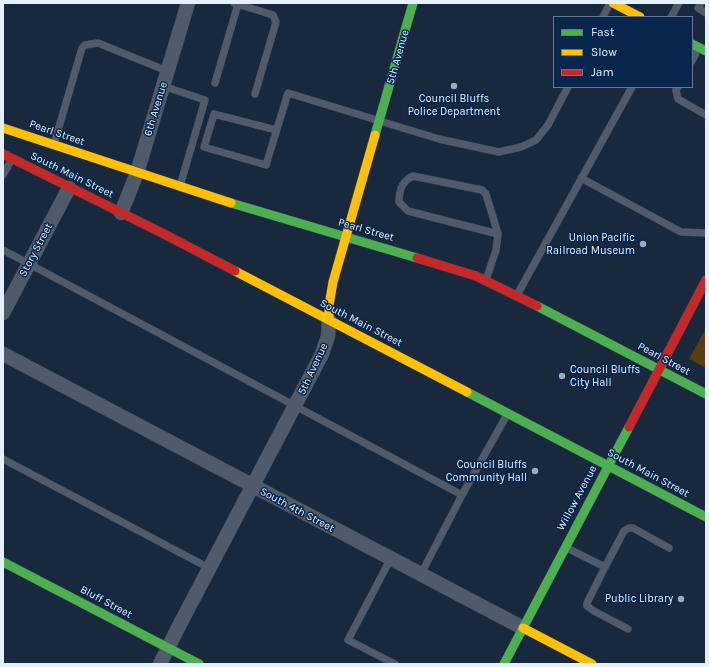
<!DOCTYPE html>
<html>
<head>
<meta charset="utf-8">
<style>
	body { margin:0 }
	#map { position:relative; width:709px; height:667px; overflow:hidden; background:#18283d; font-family:Karla,sans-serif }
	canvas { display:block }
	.frame { position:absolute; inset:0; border:4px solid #e5f0fe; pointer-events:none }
	.legend { position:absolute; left:553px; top:16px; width:140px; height:72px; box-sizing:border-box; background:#09274c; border:1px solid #617793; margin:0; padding:5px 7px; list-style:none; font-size:12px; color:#e5f0fe }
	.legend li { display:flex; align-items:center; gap:8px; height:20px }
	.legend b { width:20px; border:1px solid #617793 }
</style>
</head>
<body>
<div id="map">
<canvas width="709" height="667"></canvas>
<div class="frame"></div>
<ul class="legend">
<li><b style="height:5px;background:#4caf50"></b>Fast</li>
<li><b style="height:5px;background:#ffc107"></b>Slow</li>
<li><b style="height:5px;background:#c62828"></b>Jam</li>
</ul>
</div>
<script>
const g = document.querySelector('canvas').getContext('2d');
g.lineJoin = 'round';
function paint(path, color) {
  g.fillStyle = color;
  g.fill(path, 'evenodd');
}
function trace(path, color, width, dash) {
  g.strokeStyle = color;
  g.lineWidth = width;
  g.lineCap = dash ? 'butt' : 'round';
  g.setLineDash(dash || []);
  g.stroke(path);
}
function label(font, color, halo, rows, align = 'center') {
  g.font = font + ' Karla,sans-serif';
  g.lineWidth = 3;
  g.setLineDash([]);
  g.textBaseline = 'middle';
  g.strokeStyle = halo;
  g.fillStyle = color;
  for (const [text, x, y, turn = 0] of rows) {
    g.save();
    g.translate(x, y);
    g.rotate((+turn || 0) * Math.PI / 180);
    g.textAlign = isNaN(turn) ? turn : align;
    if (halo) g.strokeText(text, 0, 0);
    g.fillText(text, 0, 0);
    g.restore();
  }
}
paint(new Path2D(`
	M 706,328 L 706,368 L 689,359 Z`), '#563e11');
const lane = new Path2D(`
	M 234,3 L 273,15 L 276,22 L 255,94
	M 701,3 L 698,8 L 706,13
	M 603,17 L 610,3
	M 671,17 L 679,3
	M 692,61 L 698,49
	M 215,83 L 238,4
	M 163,86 L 205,100 L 180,186
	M 678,87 L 676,90 L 678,99 L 706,115
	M 276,130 L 214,114 L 204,147 L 266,165 L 288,93 L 439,139 L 499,152 L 521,147 L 536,140 L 548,125 L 568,87
	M 54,144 L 82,48 L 85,45 L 98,43 L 167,71
	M 3,175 L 12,159
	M 581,178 L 681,232 L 706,233
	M 3,250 L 462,495
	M 486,280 L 496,250 L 498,234 L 486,194 L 482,190 L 413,176 C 402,181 399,190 399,202 L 408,211 L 498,234
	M 517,295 L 632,87
	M 3,459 L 209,568
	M 565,547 L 605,567 L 624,531 L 629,528 L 633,528 L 669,548
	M 391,558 L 348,640 L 395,664
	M 605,567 L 587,603 L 587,606 L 594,611 L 628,629
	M 421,574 L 462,495 L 508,413`);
const street = new Path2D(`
	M 121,213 L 137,173 L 188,3
	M 3,313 L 69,188
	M 3,354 L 523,628
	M 160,664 L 180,624 L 322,354 L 328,336 L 329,320`);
const fast = new Path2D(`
	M 692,44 L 706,51
	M 375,135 L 413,3
	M 231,203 L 417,258
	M 537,306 L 706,394
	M 467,392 L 706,517
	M 3,562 L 199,664
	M 504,664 L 629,427`);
const slow = new Path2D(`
	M 613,3 L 640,17
	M 3,128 L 231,203
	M 235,271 L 467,392
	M 329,320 L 329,305 L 333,282 L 375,135
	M 523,628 L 592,664`);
const jam = new Path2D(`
	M 3,154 L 164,234 L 235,271
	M 417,258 L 476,276 L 537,306
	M 629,427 L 706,280`);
trace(lane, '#384251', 8);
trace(street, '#384251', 15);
trace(fast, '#384251', 10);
trace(slow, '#384251', 10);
trace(jam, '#384251', 10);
trace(lane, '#4f5b6a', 7);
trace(street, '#4f5b6a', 14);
trace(fast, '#4caf50', 9);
trace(slow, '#ffc107', 9);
trace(jam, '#c62828', 9);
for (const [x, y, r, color] of [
	[454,86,4,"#9daaba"],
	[643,244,4,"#9daaba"],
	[562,376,4,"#9daaba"],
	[535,471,4,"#9daaba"],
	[681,599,4,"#9daaba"]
]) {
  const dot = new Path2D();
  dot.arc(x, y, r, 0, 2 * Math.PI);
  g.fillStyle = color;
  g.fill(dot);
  trace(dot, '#09274c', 1.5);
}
label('11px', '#e5f0fe', '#09274c', [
	["5th Avenue",398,57,-74],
	["6th Avenue",156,109,-73],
	["Pearl Street",57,133,19],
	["South Main Street",72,175,26],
	["Pearl Street",366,230,16],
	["Story Street",36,250,-62],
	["South Main Street",361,323,27],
	["Pearl Street",664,359,28],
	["5th Avenue",313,369,-65],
	["South Main Street",648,473,28],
	["Willow Avenue",577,498,-62],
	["South 4th Street",297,510,28],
	["Bluff Street",106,602,28]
]);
label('11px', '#e5f0fe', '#09274c', [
	["Council Bluffs",454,99,"center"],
	["Police Department",454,112,"center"],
	["Union Pacific",635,238],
	["Railroad Museum",635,251],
	["Council Bluffs",570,370,"left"],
	["City Hall",570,383,"left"],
	["Council Bluffs",527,465],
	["Community Hall",527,478],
	["Public Library",673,599]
], 'right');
</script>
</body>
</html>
